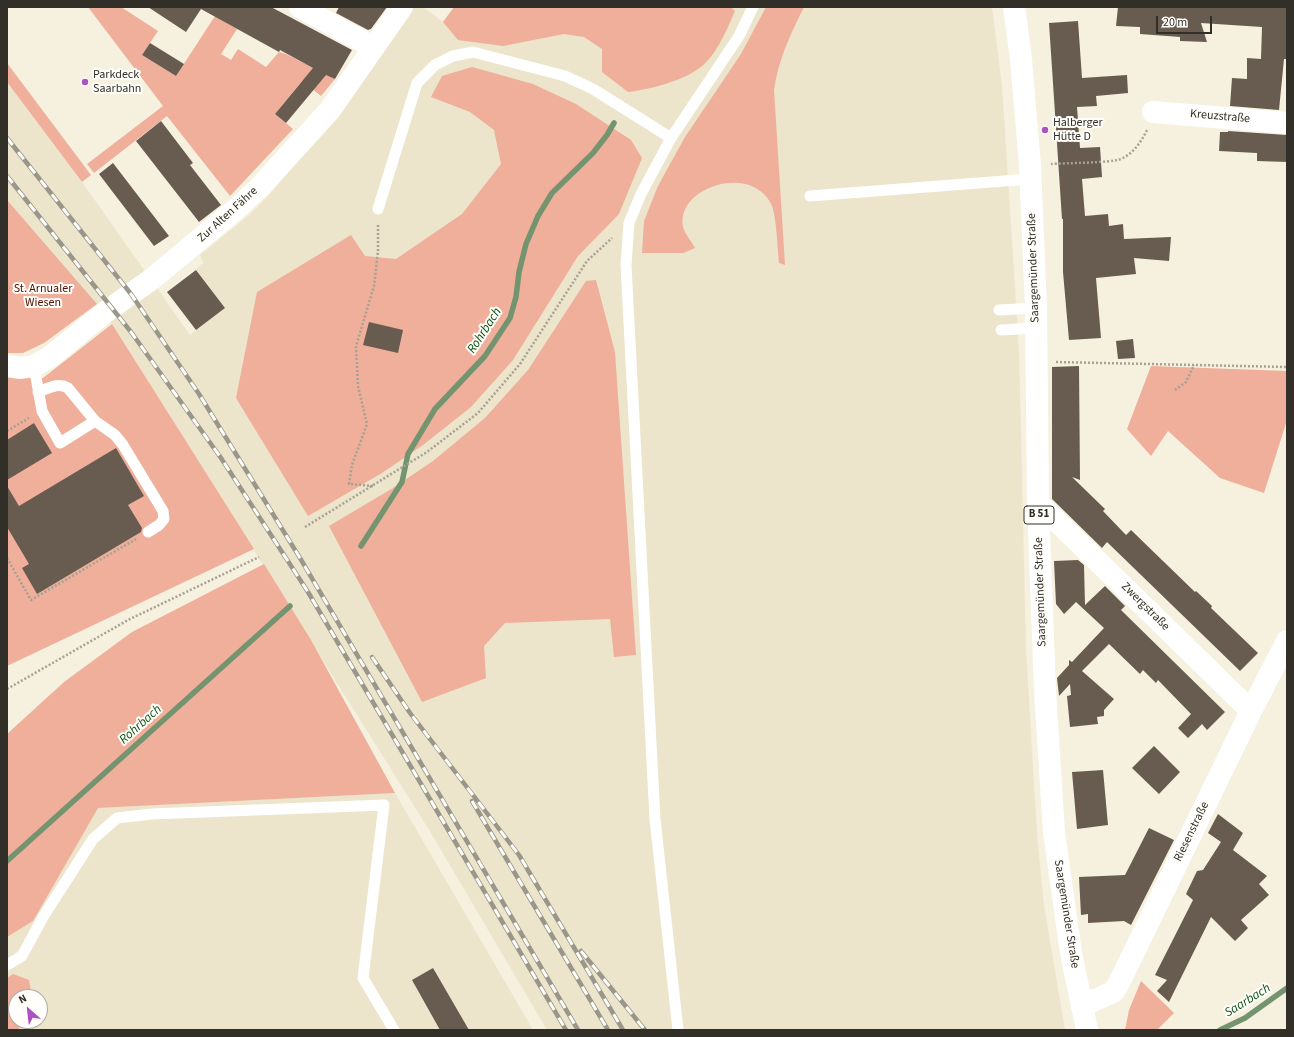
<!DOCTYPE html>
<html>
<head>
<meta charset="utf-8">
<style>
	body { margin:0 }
	#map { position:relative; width:1294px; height:1037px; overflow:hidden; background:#f6f0df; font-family:"Source Sans 3",sans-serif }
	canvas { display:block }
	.frame { position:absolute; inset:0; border:8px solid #312f28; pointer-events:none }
	.north { position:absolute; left:8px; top:989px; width:40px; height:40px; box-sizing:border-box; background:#fffefa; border:1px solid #adaba6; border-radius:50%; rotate:332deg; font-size:11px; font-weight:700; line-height:16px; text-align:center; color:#312f28 }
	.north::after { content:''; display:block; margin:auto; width:14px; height:18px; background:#ac52be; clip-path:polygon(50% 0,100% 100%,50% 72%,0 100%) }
	.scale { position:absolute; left:1156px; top:16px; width:56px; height:18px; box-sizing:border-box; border:2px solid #312f28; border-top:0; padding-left:5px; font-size:12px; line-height:14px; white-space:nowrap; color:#312f28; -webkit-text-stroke:3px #fffefa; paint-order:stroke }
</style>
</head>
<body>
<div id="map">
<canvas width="1294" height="1037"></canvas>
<div class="frame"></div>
<div class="north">N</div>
<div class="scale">20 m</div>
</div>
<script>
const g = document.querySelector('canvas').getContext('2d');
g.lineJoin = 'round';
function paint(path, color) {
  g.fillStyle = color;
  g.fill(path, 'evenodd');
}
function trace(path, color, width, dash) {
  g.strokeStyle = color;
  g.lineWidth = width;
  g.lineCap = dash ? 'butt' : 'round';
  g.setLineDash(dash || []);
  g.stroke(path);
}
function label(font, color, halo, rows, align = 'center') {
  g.font = font + ' "Source Sans 3",sans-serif';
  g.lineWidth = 4;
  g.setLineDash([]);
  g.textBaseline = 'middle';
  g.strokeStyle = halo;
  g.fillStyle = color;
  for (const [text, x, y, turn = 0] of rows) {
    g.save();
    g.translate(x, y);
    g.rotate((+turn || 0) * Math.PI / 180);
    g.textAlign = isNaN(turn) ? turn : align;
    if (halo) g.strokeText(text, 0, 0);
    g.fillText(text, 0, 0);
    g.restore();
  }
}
paint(new Path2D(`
	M 412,7 L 423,7 L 443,22 L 454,7 L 992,7 L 1002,86 L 1019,351 L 1026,650 L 1037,834 L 1044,906 L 1065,1030 L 547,1030 L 431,833 L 112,324 L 7,200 L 7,82 L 82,182 L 190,335 L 225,308 L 196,269 L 203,263 L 200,255 L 248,216 L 268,196 L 337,116 Z
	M 395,793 L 533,1030 L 7,1030 L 7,839 L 97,808 ZM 16,997 L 40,997 L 40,1021 L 16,1021 Z`), '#ece4cb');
paint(new Path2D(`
	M 88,7 L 121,7 L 158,31 L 142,55 L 176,76 L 215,16 L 237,29 L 221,54 L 231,60 L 238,49 L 266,67 L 279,52 L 286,54 L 335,79 L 321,96 L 302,81 L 275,114 L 293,129 L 230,196 L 167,116 L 94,173 L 87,164 L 163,106 Z
	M 454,7 L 731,7 L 735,11 C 728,27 717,54 702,66 C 684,81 651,89 628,92 L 602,72 L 602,49 L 584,37 L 564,34 L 503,46 L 458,40 L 443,22 Z
	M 766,7 L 804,7 C 791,33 778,60 774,90 L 785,265 L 779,263 C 778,251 776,215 772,206 C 753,162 675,187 683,227 C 685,234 692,242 695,248 L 683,253 L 642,253 L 644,221 L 658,186 L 685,137 L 741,54 Z
	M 7,63 L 91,175 L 82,182 L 7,82 Z
	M 472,67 L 533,84 L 576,104 L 631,140 L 642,158 L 619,214 L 578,256 L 513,360 L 471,407 L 423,445 L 382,473 L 308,516 L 236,398 L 257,292 L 351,235 L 365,256 L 396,259 L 462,214 L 501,164 L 494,130 L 470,112 L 431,97 L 442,76 Z
	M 7,200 L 97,304 L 44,343 L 23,353 L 7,353 Z
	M 596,280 L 615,352 L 636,655 L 614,657 L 610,619 L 505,623 L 484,646 L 486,678 L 422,702 L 329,526 L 393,488 L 433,461 L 485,418 L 528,370 L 586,281 Z
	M 112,324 L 254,549 L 7,666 L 7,376 L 43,378 Z
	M 1151,366 L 1287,371 L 1287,420 L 1264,493 L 1220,478 L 1168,431 L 1151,456 L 1127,429 Z
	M 264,564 L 311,640 L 395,793 L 98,808 L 33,921 L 7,937 L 7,734 L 64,682 L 132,632 Z
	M 13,974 L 29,980 L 32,997 L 16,997 L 16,1021 L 24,1021 L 18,1030 L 7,1030 L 7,978 Z
	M 1141,981 L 1174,1013 L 1157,1030 L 1125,1030 L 1129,1010 Z`), '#efaf9a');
trace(new Path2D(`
	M 361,546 L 402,482 L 408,454 L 435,409 L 485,356 L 510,318 L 516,297 L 519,272 L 526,244 L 538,216 L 552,193 L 593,153 L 607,135 L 614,123
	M 7,861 L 290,606
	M 1220,1030 L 1245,1018 L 1287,988`), '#73946f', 5.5);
paint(new Path2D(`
	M 148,7 L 271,7 L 352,50 L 335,79 L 326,75 L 286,123 L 275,114 L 313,68 L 280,50 L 279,52 L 201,9 L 186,32 Z
	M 339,7 L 387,7 L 371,29 L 368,30 L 336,13 Z
	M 1118,7 L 1287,7 L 1287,59 L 1284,59 L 1279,110 L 1230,106 L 1232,78 L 1247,79 L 1247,58 L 1261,59 L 1262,27 L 1201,23 L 1207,42 L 1180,41 L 1180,37 L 1140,34 L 1140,27 L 1116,26 Z
	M 1078,21 L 1082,78 L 1127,75 L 1128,93 L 1096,96 L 1097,106 L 1077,107 L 1080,148 L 1100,147 L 1102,177 L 1082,179 L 1085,216 L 1108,214 L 1109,226 L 1123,224 L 1124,239 L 1171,237 L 1169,261 L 1134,258 L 1136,274 L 1096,278 L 1101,338 L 1069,340 L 1063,272 L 1063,219 L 1062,219 L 1049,23 Z
	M 150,43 L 184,64 L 176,76 L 142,55 Z
	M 161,121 L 193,163 L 190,165 L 221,205 L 199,222 L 136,141 Z
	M 1228,131 L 1287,135 L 1287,162 L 1257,161 L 1257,153 L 1219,151 L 1220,132 L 1228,132 Z
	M 113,163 L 169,236 L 154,246 L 99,174 Z
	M 196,270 L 225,308 L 196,330 L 167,292 Z
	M 369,322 L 403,330 L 398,353 L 363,345 Z
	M 1133,339 L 1135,358 L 1118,359 L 1116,341 Z
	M 1079,366 L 1080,480 L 1072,477 L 1105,509 L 1103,511 L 1126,535 L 1131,530 L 1195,592 L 1196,591 L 1212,606 L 1211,608 L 1258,653 L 1240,671 L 1107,542 L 1102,548 L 1052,499 L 1052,367 Z
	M 34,423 L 52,453 L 7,480 L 7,440 Z
	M 116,448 L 144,496 L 128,505 L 142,528 L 141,532 L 37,594 L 22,568 L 29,564 L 7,527 L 7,486 L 19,506 Z
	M 1078,560 L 1084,565 L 1085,605 L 1105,586 L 1125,606 L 1121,610 L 1225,712 L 1207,730 L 1202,724 L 1188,738 L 1178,728 L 1191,714 L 1158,680 L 1156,683 L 1143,670 L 1140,674 L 1109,644 L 1082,671 L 1114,699 L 1104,710 L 1104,716 L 1097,717 L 1098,724 L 1070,727 L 1067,696 L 1071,695 L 1070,684 L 1059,696 L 1057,678 L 1069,665 L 1069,660 L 1072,662 L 1104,628 L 1076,602 L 1064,614 L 1056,604 L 1054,561 Z
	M 1154,746 L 1180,772 L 1159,794 L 1132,768 Z
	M 1103,770 L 1108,825 L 1077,829 L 1072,772 Z
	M 1218,814 L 1243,833 L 1233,850 L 1267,876 L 1259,884 L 1269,895 L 1241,920 L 1248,928 L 1235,941 L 1211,917 L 1169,1002 L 1157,991 L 1167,980 L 1155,975 L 1193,900 L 1186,894 L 1197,871 L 1203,870 L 1221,842 L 1208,833 Z
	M 1149,828 L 1174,840 L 1131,925 L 1124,921 L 1088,923 L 1088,914 L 1081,915 L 1079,877 L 1125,875 Z
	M 433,968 L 469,1030 L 440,1030 L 412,980 Z`), '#685b50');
trace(new Path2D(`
	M 1051,164 C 1064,163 1111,163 1121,159 C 1134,153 1141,142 1147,130
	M 1056,362 L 1287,367
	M 1175,390 L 1186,382 L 1194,365
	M 7,431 L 29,418
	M 373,486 L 349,484 L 352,465 L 367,424 L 358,386 L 356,346 L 374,286 L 378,251 L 378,224
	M 305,527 L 427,452 L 478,413 L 520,364 L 587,261 L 612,238
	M 7,558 L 31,600 L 136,539
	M 7,689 L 128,620 L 259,557`), '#a6a194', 2.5, [2, 2]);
trace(new Path2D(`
	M 810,196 L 1030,179
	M 378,209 L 417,83 L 435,65 L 453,56 L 473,52 L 565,76 L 593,89 L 671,138
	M 999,310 L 1036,308
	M 1001,330 L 1036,328
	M 34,366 L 42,411 L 60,443 L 95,421
	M 38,392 C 49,388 58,382 68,388 L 95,421 L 115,435 L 123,445 L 163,511 L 164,519 L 159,525 L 148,532
	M 7,965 L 22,956 L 43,917 L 93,839 L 117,818 L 152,814 L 384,805 L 363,978 L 394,1030
	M 678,1030 L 655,819 L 626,265 L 629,223 L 641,194 L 671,138 L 739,36 L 753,7`), '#fff', 11);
trace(new Path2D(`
	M 300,7 L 373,47
	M 1153,112 L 1287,123
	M 7,366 L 21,368 L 34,366 L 50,357 L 104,313 L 152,279 L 235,210 L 259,188 L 330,110 L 402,7
	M 1038,503 L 1251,711
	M 1082,1006 L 1113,992 L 1118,985 L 1251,711 L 1287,641`), '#fff', 22);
trace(new Path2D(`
	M 1014,7 L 1021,59 L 1030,165 L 1036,308 L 1038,503 L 1045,692 L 1054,832 L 1071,953 L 1087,1030`), '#fff', 22);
const rail = new Path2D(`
	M 7,138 L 131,294 L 199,394 L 300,558 L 578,1030
	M 7,176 L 131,332 L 221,458 L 308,592 L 566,1030
	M 372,657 L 410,713 L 519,855 L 623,1030
	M 472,801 L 608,1030
	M 581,951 L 645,1030`);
trace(rail, '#9a9689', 4.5);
trace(rail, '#fffefa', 3, [9]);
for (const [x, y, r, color] of [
	[85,82,4,"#ac52be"],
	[1045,130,4,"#ac52be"]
]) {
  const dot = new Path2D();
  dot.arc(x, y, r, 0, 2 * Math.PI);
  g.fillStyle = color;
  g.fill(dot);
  trace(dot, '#fffefa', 1.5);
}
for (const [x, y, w] of [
	[1039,515,30]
]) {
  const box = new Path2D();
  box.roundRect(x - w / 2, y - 9, w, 18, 3);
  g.fillStyle = '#fffefa';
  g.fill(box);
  trace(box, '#312f28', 1);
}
label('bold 11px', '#312f28', null, [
	["B 51",1039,515]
]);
label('12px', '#312f28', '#fffefa', [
	["Parkdeck",93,75],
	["Saarbahn",93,89],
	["Halberger",1053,123],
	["Hütte D",1053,137]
], 'left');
label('12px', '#312f28', '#fffefa', [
	["Kreuzstraße",1220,117,5],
	["Zur Alten Fähre",228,215,-42],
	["Saargemünder Straße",1034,268,-92],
	["Saargemünder Straße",1041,592,-92],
	["Zwergstraße",1145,607,45],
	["Riesenstraße",1192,832,-64],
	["Saargemünder Straße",1066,914,81]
]);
label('12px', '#4d1100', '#fffefa', [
	["St. Arnualer",43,289],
	["Wiesen",43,303]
]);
label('italic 13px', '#0b5312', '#fffefa', [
	["Rohrbach",485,331,-57],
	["Rohrbach",141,725,-42],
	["Saarbach",1248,1001,-32]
]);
</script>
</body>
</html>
